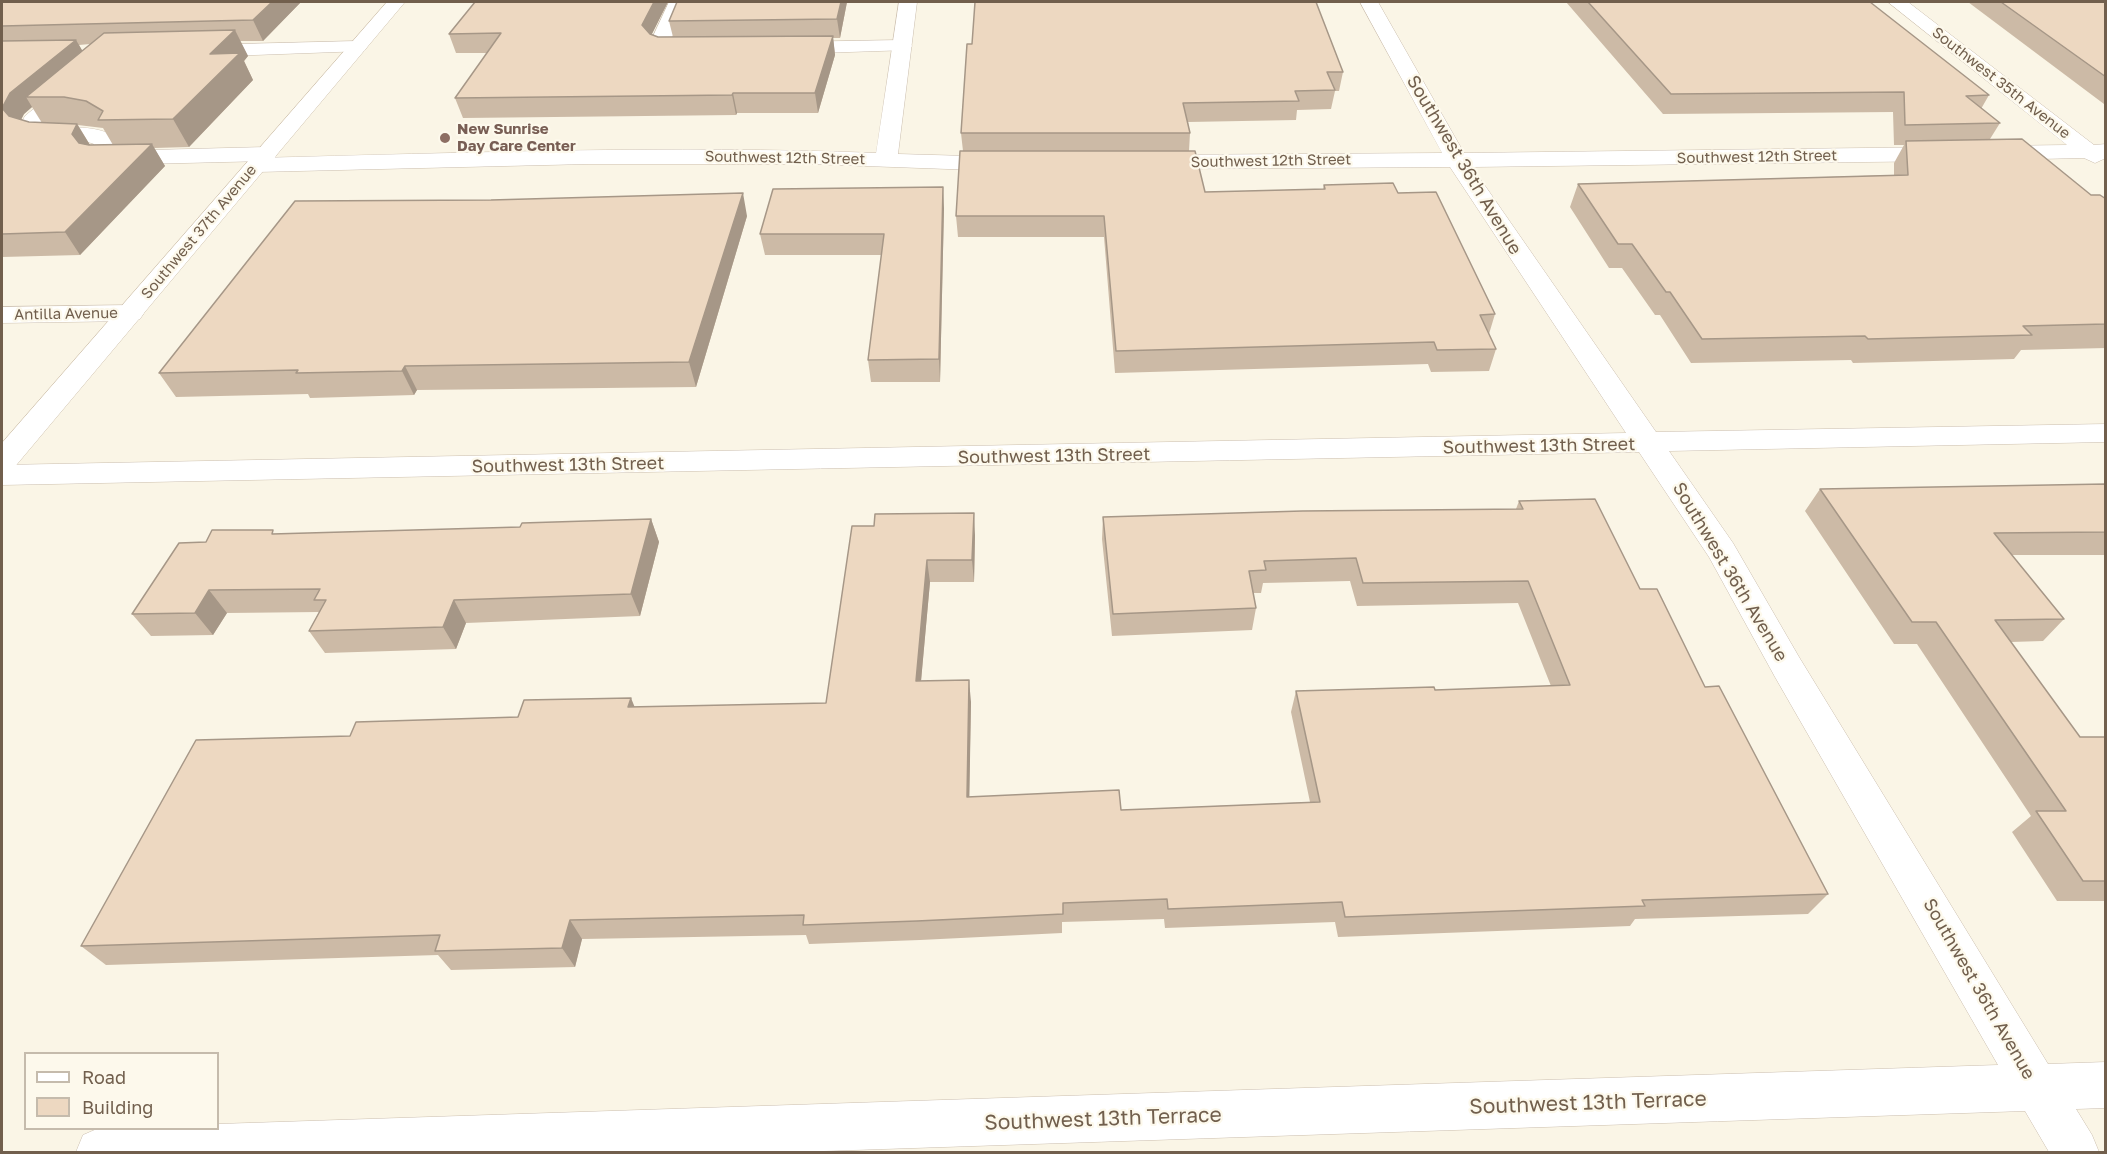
<!DOCTYPE html>
<html>
<head>
<meta charset="utf-8">
<style>
	body { margin:0 }
	#map { position:relative; width:2107px; height:1154px; overflow:hidden; background:#faf5e6; font-family:"Golos Text",sans-serif }
	canvas { display:block }
	.frame { position:absolute; inset:0; border:3px solid #715f4d; pointer-events:none }
	.legend { position:absolute; left:24px; top:1052px; width:195px; height:78px; box-sizing:border-box; background:#fdf9ec; border:2px solid #c5bbac; margin:0; padding:8px 10px; list-style:none; font-size:18px; color:#715f4d }
	.legend li { display:flex; align-items:center; gap:12px; height:30px }
	.legend b { width:30px; border:2px solid #c5bbac }
</style>
</head>
<body>
<div id="map">
<canvas width="2107" height="1154"></canvas>
<div class="frame"></div>
<ul class="legend">
<li><b style="height:8px;background:#fff"></b>Road</li>
<li><b style="height:16px;background:#edd8c1"></b>Building</li>
</ul>
</div>
<script>
const g = document.querySelector('canvas').getContext('2d');
g.lineJoin = 'round';
function trace(path, color, width, dash) {
  g.strokeStyle = color;
  g.lineWidth = width;
  g.lineCap = dash ? 'butt' : 'round';
  g.setLineDash(dash || []);
  g.stroke(path);
}
function paint(path, color) {
  g.fillStyle = color;
  g.fill(path, 'evenodd');
}
function label(font, color, halo, rows, align = 'center') {
  g.font = font + ' "Golos Text",sans-serif';
  g.lineWidth = 4.5;
  g.setLineDash([]);
  g.textBaseline = 'middle';
  g.strokeStyle = halo;
  g.fillStyle = color;
  for (const [text, x, y, turn = 0] of rows) {
    g.save();
    g.translate(x, y);
    g.rotate((+turn || 0) * Math.PI / 180);
    g.textAlign = isNaN(turn) ? turn : align;
    if (halo) g.strokeText(text, 0, 0);
    g.fillText(text, 0, 0);
    g.restore();
  }
}
const service = new Path2D(`
	M 669,2 L 687,2 L 670,42 L 699,45 L 702,49 L 699,53 C 685,57 659,58 649,45 Z
	M 902,40 L 909,42 L 912,46 L 909,50 L 789,54 L 782,52 L 779,48 L 782,44 L 789,42 Z
	M 73,80 L 80,82 L 83,86 L 42,123 L 41,128 C 61,128 105,123 118,141 L 111,151 L 266,147 L 274,149 L 277,154 L 274,159 L 266,161 L 103,165 L 95,163 L 87,154 L 94,144 C 72,135 34,152 18,129 L 25,116 L 66,82 Z`);
const minor = new Path2D(`
	M 899,2 L 917,2 L 898,154 L 1003,157 L 1011,159 L 1014,164 L 1011,169 L 1003,171 L 810,164 L 588,164 L 257,172 L 249,170 L 246,165 L 249,160 L 257,158 C 463,153 670,145 876,153 Z
	M 1360,2 L 1378,2 L 1464,153 L 1945,147 L 1953,149 L 1956,154 L 1953,159 L 1945,161 L 1472,167 L 1656,432 L 2106,424 L 2106,442 L 1669,451 L 1733,543 L 1799,657 L 2048,1064 L 2106,1062 L 2106,1108 L 2076,1109 L 2092,1135 L 2099,1152 L 2049,1152 L 2025,1111 L 794,1152 L 76,1152 L 83,1135 L 99,1128 L 218,1128 L 218,1124 L 1998,1065 L 1775,677 L 1709,557 L 1639,452 L 2,485 L 2,465 L 1626,433 L 1450,167 L 1153,169 L 1145,167 L 1142,162 L 1145,157 L 1153,155 L 1442,153 Z
	M 1888,2 L 1908,2 L 2094,145 L 2106,144 L 2106,158 L 2095,163 L 2084,158 L 1993,160 L 1985,158 L 1982,153 L 1985,148 L 1993,146 L 2067,145 Z
	M 357,41 L 364,43 L 367,47 L 364,51 L 200,57 L 193,55 L 190,51 L 193,47 L 200,45 Z
	M 131,305 L 140,307 L 144,313 L 140,319 L 131,321 L 2,323 L 2,307 Z`);
const secondary = new Path2D(`
	M 387,2 L 405,2 L 13,469 L 2,472 L 2,443 Z`);
trace(service, '#cbbeae', 1);
trace(minor, '#cbbeae', 1);
trace(secondary, '#cdbfab', 1);
paint(service, '#fff');
paint(minor, '#fff');
paint(secondary, '#fff');
paint(new Path2D(`
	M 2,2 L 301,2 L 263,41 L 240,41 L 248,56 L 244,61 L 253,80 L 189,147 L 154,148 L 165,166 L 80,255 L 2,257 ZM 90,44 L 82,51 L 79,45 ZM 32,107 L 42,123 L 29,122 L 21,120 L 24,114 ZM 78,125 L 103,128 L 113,145 L 90,145 Z
	M 475,2 L 668,2 L 651,35 L 658,37 L 673,37 L 669,21 L 677,2 L 847,2 L 840,38 L 833,38 L 835,55 L 818,113 L 737,113 L 736,115 L 463,118 L 455,98 L 487,53 L 456,53 L 449,34 Z
	M 1566,2 L 1870,2 L 1989,95 L 1981,109 L 2000,123 L 1990,139 L 2091,195 L 2106,199 L 2106,348 L 2021,350 L 2014,359 L 1853,363 L 1851,360 L 1691,363 L 1660,315 L 1655,315 L 1622,268 L 1609,268 L 1570,207 L 1578,184 L 1894,175 L 1894,163 L 1904,145 L 1894,145 L 1893,112 L 1663,114 Z
	M 1968,2 L 2106,2 L 2106,104 L 2104,104 Z
	M 967,44 L 1343,72 L 1339,91 L 1335,91 L 1331,109 L 1297,110 L 1296,120 L 1188,122 L 1190,133 L 1189,151 L 1205,192 L 1323,189 L 1324,185 L 1398,193 L 1495,314 L 1489,334 L 1496,349 L 1489,371 L 1431,372 L 1428,364 L 1115,373 L 1104,237 L 958,237 L 956,216 L 963,151 L 961,133 Z
	M 944,208 L 940,382 L 871,382 L 868,360 L 882,255 L 765,255 L 760,234 Z
	M 747,216 L 696,387 L 417,390 L 414,395 L 310,398 L 308,394 L 176,397 L 159,373 Z
	M 2106,484 L 2106,555 L 2012,555 L 2064,619 L 2043,641 L 2011,642 L 2080,737 L 2106,737 L 2106,901 L 2057,901 L 2012,832 L 2031,816 L 1917,644 L 1894,644 L 1805,511 L 1820,489 Z
	M 1519,501 L 1640,589 L 1705,687 L 1828,894 L 1808,914 L 1635,919 L 1630,926 L 1338,937 L 1335,922 L 1165,928 L 1164,919 L 1062,922 L 1062,933 L 920,940 L 809,944 L 806,935 L 582,939 L 575,967 L 451,970 L 438,955 L 106,965 L 81,946 L 350,736 L 518,717 L 635,707 L 826,703 L 852,526 L 975,535 L 974,582 L 930,582 L 921,681 L 971,702 L 969,797 L 1121,810 L 1310,802 L 1291,712 L 1296,691 L 1435,690 L 1551,686 L 1518,603 L 1357,606 L 1350,581 L 1263,583 L 1261,593 L 1253,593 L 1256,608 L 1252,630 L 1112,636 L 1102,539 L 1103,517 L 1516,509 Z
	M 651,519 L 659,542 L 640,616 L 466,623 L 456,649 L 325,653 L 309,631 L 319,612 L 227,613 L 213,635 L 151,636 L 132,614 L 206,542 L 276,534 L 520,527 Z`), '#ccbaa6');
paint(new Path2D(`
	M 272,2 L 301,2 L 263,41 L 253,20 Z
	M 654,2 L 668,2 L 647,44 L 642,25 Z
	M 841,2 L 847,2 L 840,38 L 837,19 Z
	M 235,30 L 248,56 L 244,61 L 253,80 L 189,147 L 173,119 L 210,54 Z
	M 833,36 L 835,55 L 818,113 L 815,93 Z
	M 76,40 L 88,60 L 26,97 L 32,107 L 24,114 L 16,129 L 2,108 L 10,93 Z
	M 733,93 L 737,113 L 736,115 L 732,95 Z
	M 77,124 L 90,145 L 85,155 L 72,134 Z
	M 152,144 L 165,166 L 80,255 L 65,232 Z
	M 943,187 L 944,208 L 940,382 L 939,359 Z
	M 743,193 L 747,216 L 696,387 L 689,362 Z
	M 405,366 L 417,390 L 414,395 L 402,371 Z
	M 974,513 L 975,535 L 974,582 L 972,560 Z
	M 651,519 L 659,542 L 640,616 L 631,594 Z
	M 927,560 L 930,582 L 919,703 L 916,681 Z
	M 209,590 L 227,613 L 213,635 L 195,613 Z
	M 454,600 L 466,623 L 456,649 L 443,627 Z
	M 969,680 L 971,702 L 969,818 L 967,797 Z
	M 631,698 L 640,720 L 628,707 Z
	M 570,920 L 582,939 L 575,967 L 562,948 Z`), '#a69787');
const building = new Path2D(`
	M 2,2 L 272,2 L 253,20 L 2,26 Z
	M 475,2 L 654,2 L 642,25 L 650,34 L 658,37 L 833,36 L 815,93 L 733,93 L 732,95 L 455,98 L 501,33 L 449,34 Z
	M 677,2 L 841,2 L 837,19 L 669,21 Z
	M 975,2 L 1316,2 L 1343,72 L 1327,72 L 1335,90 L 1295,91 L 1299,101 L 1183,103 L 1190,133 L 961,133 L 967,44 L 972,44 Z
	M 1588,2 L 1870,2 L 1989,95 L 1966,96 L 2000,123 L 1905,125 L 1904,92 L 1671,94 Z
	M 2001,2 L 2106,2 L 2106,77 Z
	M 235,30 L 210,54 L 240,53 L 173,119 L 98,120 L 103,111 L 86,101 L 64,97 L 26,97 L 104,33 Z
	M 76,40 L 10,93 L 2,108 L 2,41 Z
	M 2,108 L 9,116 L 29,122 L 77,124 L 72,134 L 79,143 L 89,145 L 152,144 L 65,232 L 2,234 Z
	M 2022,139 L 2091,195 L 2100,195 L 2106,199 L 2106,324 L 2023,326 L 2032,335 L 1868,339 L 1865,336 L 1702,339 L 1670,292 L 1666,292 L 1632,244 L 1618,244 L 1578,184 L 1908,175 L 1906,141 Z
	M 960,151 L 1195,151 L 1205,192 L 1325,189 L 1324,185 L 1393,183 L 1398,193 L 1436,192 L 1495,314 L 1480,315 L 1496,349 L 1437,350 L 1434,342 L 1116,351 L 1104,216 L 956,216 Z
	M 943,187 L 939,359 L 868,360 L 884,234 L 760,234 L 773,189 Z
	M 743,193 L 689,362 L 405,366 L 402,371 L 296,373 L 298,370 L 159,373 L 295,201 L 491,200 Z
	M 2106,484 L 2106,532 L 1994,533 L 2064,619 L 1995,620 L 2080,737 L 2106,737 L 2106,881 L 2083,881 L 2036,811 L 2066,811 L 1936,622 L 1912,622 L 1820,489 Z
	M 1595,499 L 1640,589 L 1657,589 L 1705,687 L 1719,686 L 1828,894 L 1642,900 L 1645,906 L 1345,917 L 1342,902 L 1168,909 L 1167,899 L 1063,903 L 1063,914 L 917,921 L 803,925 L 804,915 L 570,920 L 562,948 L 435,951 L 440,935 L 81,946 L 196,740 L 350,736 L 356,722 L 518,717 L 524,700 L 631,698 L 628,707 L 826,703 L 852,526 L 874,526 L 875,514 L 974,513 L 972,560 L 927,560 L 916,681 L 969,680 L 967,797 L 1119,790 L 1121,810 L 1320,802 L 1296,691 L 1434,687 L 1435,690 L 1570,685 L 1528,581 L 1363,583 L 1356,558 L 1264,561 L 1266,570 L 1249,571 L 1256,608 L 1113,614 L 1103,517 L 1302,511 L 1523,509 L 1519,501 Z
	M 651,519 L 631,594 L 454,600 L 443,627 L 309,631 L 326,600 L 314,600 L 320,589 L 209,590 L 195,613 L 132,614 L 179,543 L 206,542 L 212,530 L 273,530 L 272,534 L 520,527 L 522,523 Z`);
paint(building, '#edd8c1');
trace(building, '#a69787', 1.5);
for (const [x, y, r, color] of [
	[445,138,6,"#8d6e63"]
]) {
  const dot = new Path2D();
  dot.arc(x, y, r, 0, 2 * Math.PI);
  g.fillStyle = color;
  g.fill(dot);
  trace(dot, '#fdf9ec', 2);
}
label('15px', '#715f4d', '#fdf9ec', [
	["Southwest 35th Avenue",2001,83,38],
	["Southwest 12th Street",1757,157,-1],
	["Southwest 12th Street",785,158,1],
	["Southwest 12th Street",1271,161,-1],
	["Southwest 37th Avenue",199,232,-50],
	["Antilla Avenue",66,314,-1]
]);
label('bold 15px', '#785e54', '#fdf9ec', [
	["New Sunrise",457,129],
	["Day Care Center",457,146]
], 'left');
label('18px', '#715f4d', '#fdf9ec', [
	["Southwest 36th Avenue",1464,165,59],
	["Southwest 13th Street",1539,446,-1],
	["Southwest 13th Street",1054,456,-1],
	["Southwest 13th Street",568,465,-1],
	["Southwest 36th Avenue",1730,572,59],
	["Southwest 36th Avenue",1979,989,60]
]);
label('21px', '#715f4d', '#fdf9ec', [
	["Southwest 13th Terrace",1588,1103,-2],
	["Southwest 13th Terrace",1103,1119,-2]
]);
</script>
</body>
</html>
